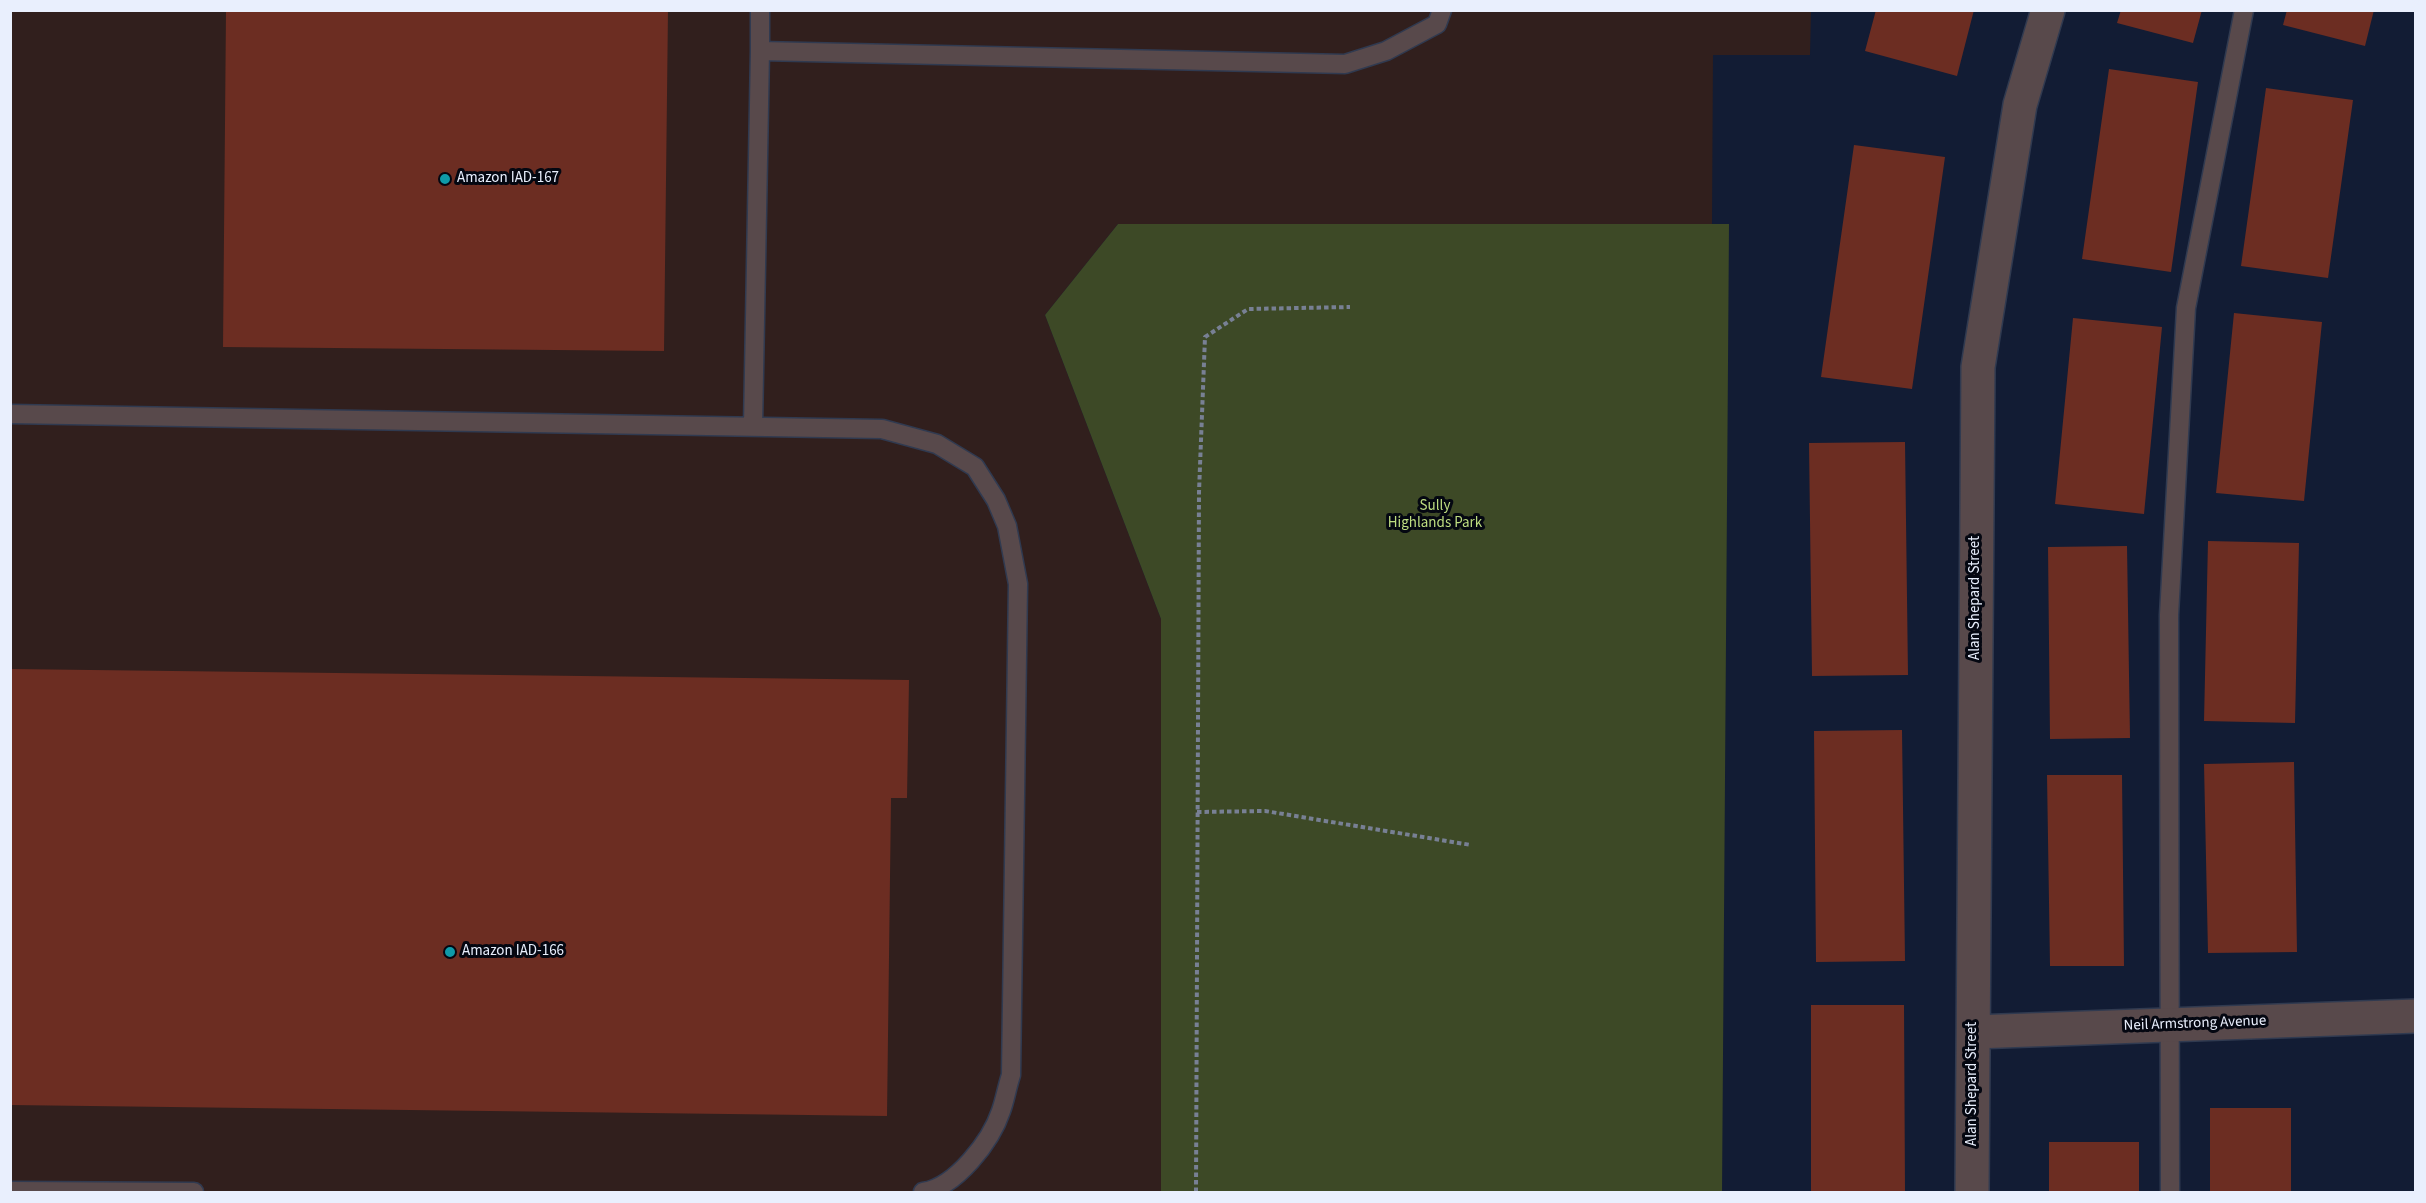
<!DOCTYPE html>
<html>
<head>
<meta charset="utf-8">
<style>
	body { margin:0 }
	#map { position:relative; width:2426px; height:1203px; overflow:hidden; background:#121c34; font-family:"Source Sans 3",sans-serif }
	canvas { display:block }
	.frame { position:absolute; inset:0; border:12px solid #e9effd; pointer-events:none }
</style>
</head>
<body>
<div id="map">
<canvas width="2426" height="1203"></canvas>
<div class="frame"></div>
</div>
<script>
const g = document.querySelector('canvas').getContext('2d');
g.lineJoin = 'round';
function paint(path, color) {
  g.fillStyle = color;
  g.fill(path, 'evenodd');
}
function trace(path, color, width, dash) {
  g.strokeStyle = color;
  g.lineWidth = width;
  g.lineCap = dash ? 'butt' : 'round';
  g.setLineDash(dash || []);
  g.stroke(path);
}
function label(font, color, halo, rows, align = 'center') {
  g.font = font + ' "Source Sans 3",sans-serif';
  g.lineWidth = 6;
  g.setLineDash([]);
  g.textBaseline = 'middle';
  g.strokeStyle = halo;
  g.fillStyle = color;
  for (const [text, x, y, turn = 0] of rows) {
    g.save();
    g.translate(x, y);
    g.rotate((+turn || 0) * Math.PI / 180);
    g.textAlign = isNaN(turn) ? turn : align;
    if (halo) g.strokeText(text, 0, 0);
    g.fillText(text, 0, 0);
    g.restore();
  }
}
paint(new Path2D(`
	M 1811,10 L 1810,55 L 1713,55 L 1712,224 L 1118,224 L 1045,315 L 1161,619 L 1161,1192 L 11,1192 L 10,11 Z`), '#311f1d');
paint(new Path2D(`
	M 1118,224 L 1729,224 L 1722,1192 L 1161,1192 L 1161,619 L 1045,315 Z`), '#3d4926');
paint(new Path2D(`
	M 226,10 L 668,10 L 664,351 L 223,347 Z
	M 1876,10 L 1974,10 L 1957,76 L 1865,51 Z
	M 2121,10 L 2202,10 L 2193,43 L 2117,23 Z
	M 2287,10 L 2374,10 L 2365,46 L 2283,25 Z
	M 2109,69 L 2198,82 L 2171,272 L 2082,259 Z
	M 2266,88 L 2353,100 L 2328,278 L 2241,266 Z
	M 1854,145 L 1945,157 L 1912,389 L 1821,377 Z
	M 2234,313 L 2322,322 L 2304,501 L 2216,493 Z
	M 2073,318 L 2162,327 L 2144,514 L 2055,504 Z
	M 1905,442 L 1908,675 L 1812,676 L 1809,443 Z
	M 2208,541 L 2299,543 L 2295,723 L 2204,721 Z
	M 2127,546 L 2130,738 L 2050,739 L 2048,547 Z
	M 10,669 L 909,680 L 907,798 L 891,798 L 887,1116 L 10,1105 Z
	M 1902,730 L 1905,961 L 1816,962 L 1814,731 Z
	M 2294,762 L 2297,952 L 2208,953 L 2204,764 Z
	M 2047,775 L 2122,775 L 2124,966 L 2050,966 Z
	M 1811,1005 L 1904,1005 L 1905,1192 L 1811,1192 Z
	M 2210,1108 L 2291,1108 L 2291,1192 L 2210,1192 Z
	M 2049,1142 L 2139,1142 L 2139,1192 L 2049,1192 Z`), '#6c2d22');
const service = new Path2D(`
	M 760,10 L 760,51
	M 10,414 L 882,429 L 937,444 L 975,467 L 996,500 L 1007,526 L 1018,584 L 1011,1075 C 1007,1087 1005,1100 1001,1111 C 991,1141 956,1187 923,1192
	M 753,426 L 760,51 L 1345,64 L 1386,51 L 1437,24 L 1442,10
	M 10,1191 L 194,1192
	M 2170,1192 L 2169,615 L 2186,308 L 2244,10`);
const minor = new Path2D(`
	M 1974,1032 L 2416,1016
	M 1972,1192 L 1978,367 L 2020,105 L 2048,10`);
trace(service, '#303a50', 21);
trace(minor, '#303a50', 36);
trace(new Path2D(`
	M 1197,812 L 1265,811 L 1471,845
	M 1196,1192 L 1199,492 L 1205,337 L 1248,309 L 1350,307`), '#788094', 4, [4.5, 3]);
trace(service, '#58494b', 18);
trace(minor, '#58494b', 33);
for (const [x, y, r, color] of [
	[445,179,6,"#0f9aa8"],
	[450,952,6,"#0f9aa8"]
]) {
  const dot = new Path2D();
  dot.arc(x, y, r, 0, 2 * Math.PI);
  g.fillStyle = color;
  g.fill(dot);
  trace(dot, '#040711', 2);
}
label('15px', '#e9effd', '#040711', [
	["Amazon IAD-167",457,179],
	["Amazon IAD-166",462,952]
], 'left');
label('15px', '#bedd81', '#040711', [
	["Sully",1435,507],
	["Highlands Park",1435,524]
]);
label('15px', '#e9effd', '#040711', [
	["Alan Shepard Street",1976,598,-90],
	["Neil Armstrong Avenue",2195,1024,-2],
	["Alan Shepard Street",1973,1084,-90]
]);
</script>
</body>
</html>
